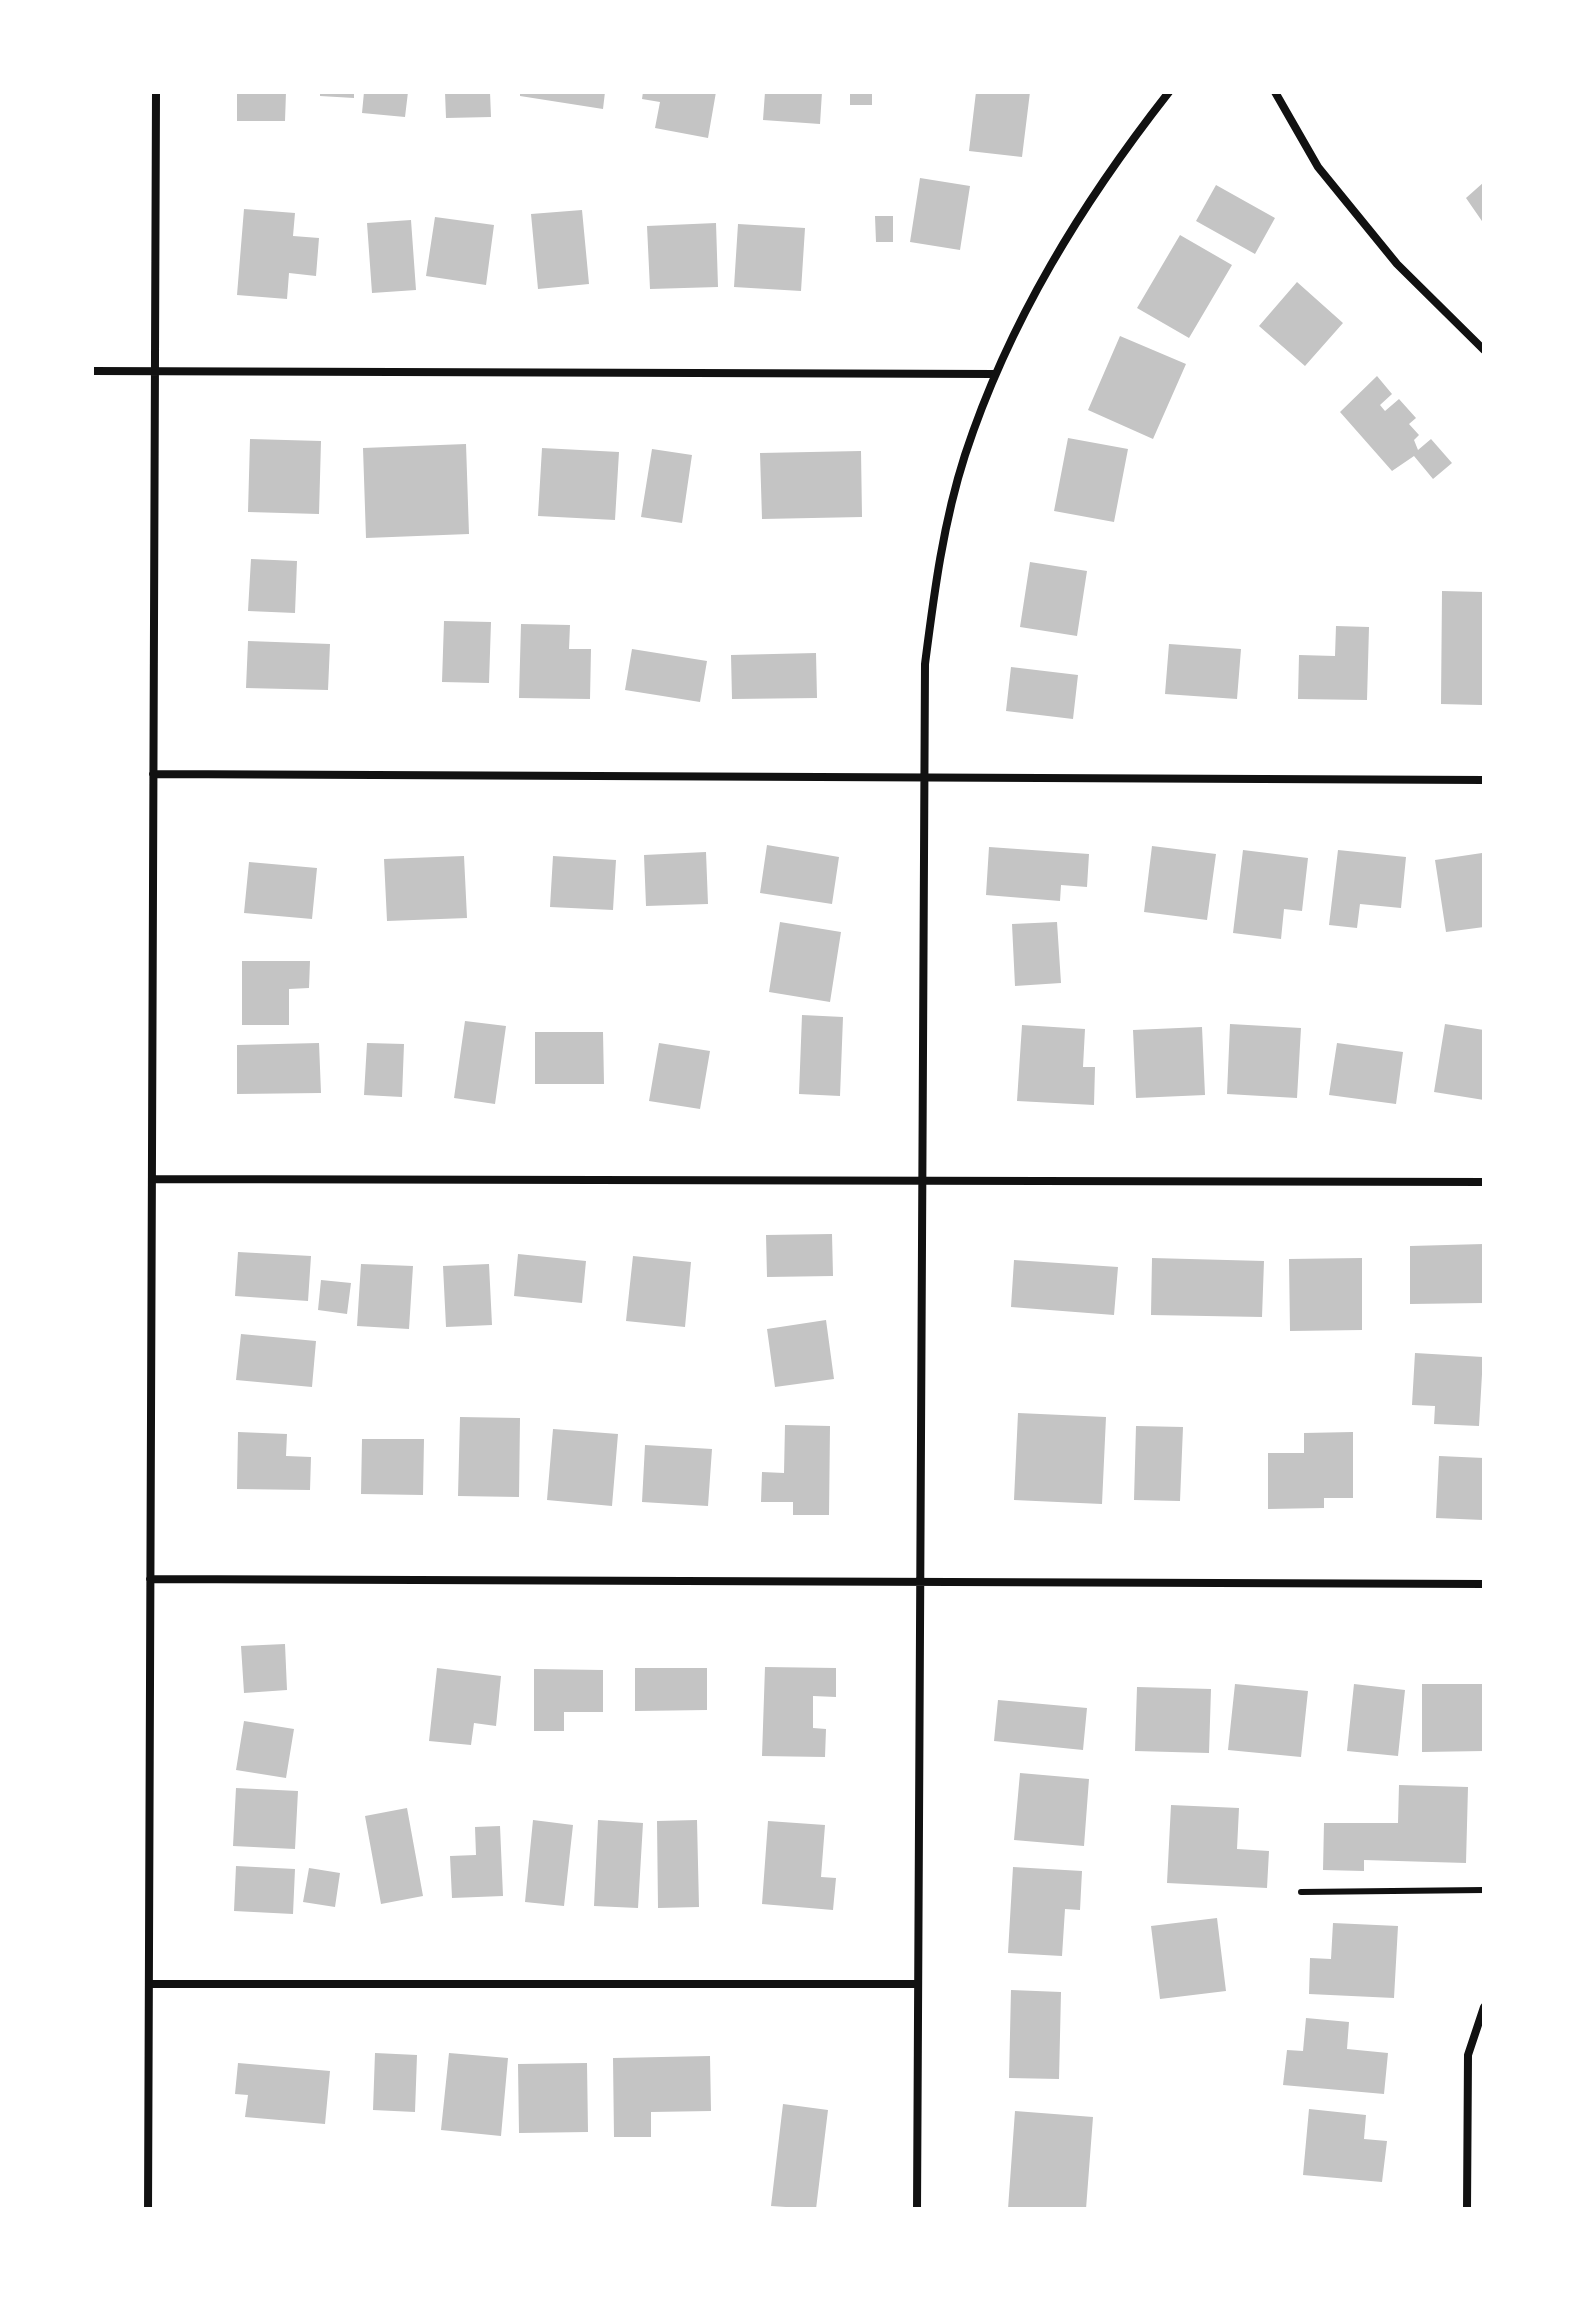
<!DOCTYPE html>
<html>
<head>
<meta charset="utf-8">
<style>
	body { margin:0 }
	#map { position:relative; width:1576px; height:2301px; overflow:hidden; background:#fff; font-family:Arial,sans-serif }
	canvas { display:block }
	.frame { position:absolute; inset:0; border:94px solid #fff; pointer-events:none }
</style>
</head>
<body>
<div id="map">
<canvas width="1576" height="2301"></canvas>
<div class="frame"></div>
</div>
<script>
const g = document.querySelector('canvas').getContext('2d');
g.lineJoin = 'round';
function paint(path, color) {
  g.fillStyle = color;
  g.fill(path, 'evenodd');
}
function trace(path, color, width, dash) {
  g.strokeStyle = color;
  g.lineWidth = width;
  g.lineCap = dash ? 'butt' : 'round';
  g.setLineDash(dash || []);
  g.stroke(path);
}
paint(new Path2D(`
	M 237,92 L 286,92 L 285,121 L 237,121 Z
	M 320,92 L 354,92 L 354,98 L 320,96 Z
	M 364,92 L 408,92 L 405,117 L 362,113 Z
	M 445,92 L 490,92 L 491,117 L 446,118 Z
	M 520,92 L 605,92 L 603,109 L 520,96 Z
	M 643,92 L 716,92 L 708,138 L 655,128 L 660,102 L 642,99 Z
	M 765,92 L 822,92 L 820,124 L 763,120 Z
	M 850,92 L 872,92 L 872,105 L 850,105 Z
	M 976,92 L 1030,92 L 1022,157 L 969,151 Z
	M 920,178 L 970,186 L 960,250 L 910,242 Z
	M 1484,182 L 1484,224 L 1466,198 Z
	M 1216,185 L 1275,218 L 1255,254 L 1196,221 Z
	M 244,209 L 295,213 L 293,236 L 319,238 L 316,276 L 289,273 L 287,299 L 237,295 Z
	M 582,210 L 589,284 L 538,289 L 531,214 Z
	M 875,216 L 893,216 L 893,242 L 876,242 Z
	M 435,217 L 494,225 L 486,285 L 426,276 Z
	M 411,220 L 416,290 L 372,293 L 367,223 Z
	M 716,223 L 718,287 L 650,289 L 647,226 Z
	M 738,224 L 805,228 L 801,291 L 734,287 Z
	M 1180,235 L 1232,265 L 1189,338 L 1137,308 Z
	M 1297,282 L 1343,323 L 1305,366 L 1259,326 Z
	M 1120,336 L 1186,364 L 1153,439 L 1088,410 Z
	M 1377,376 L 1392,394 L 1380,405 L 1385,411 L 1399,399 L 1416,418 L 1409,424 L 1419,435 L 1414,440 L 1418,450 L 1431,439 L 1452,463 L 1433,479 L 1414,456 L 1392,471 L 1340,412 Z
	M 1068,438 L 1128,449 L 1114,522 L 1054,511 Z
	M 250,439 L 321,441 L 319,514 L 248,512 Z
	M 466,444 L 469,534 L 366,538 L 363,448 Z
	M 542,448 L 619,452 L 615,520 L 538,516 Z
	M 652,449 L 692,455 L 682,523 L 641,517 Z
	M 861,451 L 862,517 L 762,519 L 760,453 Z
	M 251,559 L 297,561 L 295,613 L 248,611 Z
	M 1030,562 L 1087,571 L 1077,636 L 1020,627 Z
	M 1442,591 L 1484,592 L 1482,705 L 1441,704 Z
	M 444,621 L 491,622 L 489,683 L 442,682 Z
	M 521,624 L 570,625 L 569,649 L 591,649 L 590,699 L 519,698 Z
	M 1336,626 L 1369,627 L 1367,700 L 1298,699 L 1299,655 L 1335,656 Z
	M 248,641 L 330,644 L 328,690 L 246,688 Z
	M 1169,644 L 1241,649 L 1237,699 L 1165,694 Z
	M 632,649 L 707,661 L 700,702 L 625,690 Z
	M 816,653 L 817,698 L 732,699 L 731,655 Z
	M 1011,667 L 1078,675 L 1073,719 L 1006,711 Z
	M 767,845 L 839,857 L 832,904 L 760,893 Z
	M 1152,846 L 1216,854 L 1207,920 L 1144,912 Z
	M 989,847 L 1089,854 L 1087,887 L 1061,885 L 1060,901 L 986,895 Z
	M 1243,850 L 1308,858 L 1302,911 L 1284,909 L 1281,939 L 1233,933 Z
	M 1338,850 L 1406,857 L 1401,908 L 1360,904 L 1357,928 L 1329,925 Z
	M 706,852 L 708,904 L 646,906 L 644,855 Z
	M 1482,853 L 1484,927 L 1446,932 L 1435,860 Z
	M 464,856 L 467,918 L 387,921 L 384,859 Z
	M 553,856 L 616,860 L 613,910 L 550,907 Z
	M 249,862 L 317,868 L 312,919 L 244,913 Z
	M 780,922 L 841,932 L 830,1002 L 769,992 Z
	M 1057,922 L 1061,983 L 1015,986 L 1012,924 Z
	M 242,961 L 310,961 L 309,988 L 289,989 L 289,1025 L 242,1025 Z
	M 802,1015 L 843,1017 L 840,1096 L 799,1094 Z
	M 465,1021 L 506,1026 L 495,1104 L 454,1098 Z
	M 1230,1024 L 1301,1028 L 1297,1098 L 1227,1094 Z
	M 1445,1024 L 1484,1030 L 1484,1100 L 1434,1092 Z
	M 1022,1025 L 1085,1029 L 1083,1067 L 1095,1067 L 1094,1105 L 1017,1101 Z
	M 1202,1027 L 1205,1095 L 1136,1098 L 1133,1030 Z
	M 535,1032 L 603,1032 L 604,1084 L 535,1084 Z
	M 319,1043 L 321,1093 L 237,1094 L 237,1045 Z
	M 367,1043 L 404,1044 L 402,1097 L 364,1095 Z
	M 659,1043 L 710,1051 L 700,1109 L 649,1101 Z
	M 1337,1043 L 1403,1052 L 1396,1104 L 1329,1095 Z
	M 832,1234 L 833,1276 L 767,1277 L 766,1235 Z
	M 1484,1244 L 1484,1303 L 1410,1304 L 1410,1246 Z
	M 238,1252 L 311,1256 L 308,1301 L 235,1296 Z
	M 518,1254 L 586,1261 L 582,1303 L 514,1296 Z
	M 633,1256 L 691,1262 L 685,1327 L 626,1321 Z
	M 1152,1258 L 1264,1261 L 1262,1317 L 1151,1315 Z
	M 1362,1258 L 1362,1330 L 1290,1331 L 1289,1259 Z
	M 1014,1260 L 1118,1267 L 1114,1315 L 1011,1307 Z
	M 361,1264 L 413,1266 L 409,1329 L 357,1326 Z
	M 489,1264 L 492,1325 L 446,1327 L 443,1266 Z
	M 321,1280 L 351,1283 L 347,1314 L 318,1310 Z
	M 826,1320 L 834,1379 L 775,1387 L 767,1329 Z
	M 241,1334 L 316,1341 L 312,1387 L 236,1380 Z
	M 1415,1353 L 1483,1357 L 1479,1426 L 1434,1424 L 1435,1406 L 1412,1405 Z
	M 1018,1413 L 1106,1417 L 1102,1504 L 1014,1500 Z
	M 460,1417 L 520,1418 L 519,1497 L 458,1496 Z
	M 785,1425 L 830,1426 L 829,1515 L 793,1515 L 793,1502 L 761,1502 L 762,1472 L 784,1473 Z
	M 1136,1426 L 1183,1427 L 1180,1501 L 1134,1500 Z
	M 553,1429 L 618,1434 L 612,1506 L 547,1500 Z
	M 238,1432 L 287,1434 L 286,1456 L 311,1457 L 310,1490 L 237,1489 Z
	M 1353,1432 L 1353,1498 L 1324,1498 L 1324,1508 L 1268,1509 L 1268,1453 L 1304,1453 L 1304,1433 Z
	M 362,1439 L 424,1439 L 423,1495 L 361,1494 Z
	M 645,1445 L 712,1449 L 708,1506 L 642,1502 Z
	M 1439,1456 L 1484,1458 L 1483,1520 L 1436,1518 Z
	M 285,1644 L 287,1690 L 244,1693 L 241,1646 Z
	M 765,1667 L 836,1668 L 836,1697 L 813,1696 L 813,1728 L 826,1729 L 825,1757 L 762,1756 Z
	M 437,1668 L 501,1676 L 496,1726 L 474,1723 L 471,1745 L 429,1741 Z
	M 635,1668 L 707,1668 L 707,1710 L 635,1711 Z
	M 534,1669 L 603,1670 L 603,1712 L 564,1712 L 564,1731 L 534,1731 Z
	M 1235,1684 L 1308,1691 L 1301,1757 L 1228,1750 Z
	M 1354,1684 L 1405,1690 L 1398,1756 L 1347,1751 Z
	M 1422,1684 L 1484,1684 L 1484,1751 L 1422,1752 Z
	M 1137,1687 L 1211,1689 L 1209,1753 L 1135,1751 Z
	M 998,1700 L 1087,1708 L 1083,1750 L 994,1741 Z
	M 244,1721 L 294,1729 L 286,1778 L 236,1770 Z
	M 1020,1773 L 1089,1779 L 1084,1846 L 1014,1840 Z
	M 1399,1785 L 1468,1787 L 1466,1863 L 1364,1860 L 1364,1871 L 1323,1870 L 1324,1823 L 1398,1823 Z
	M 236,1788 L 298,1791 L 295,1849 L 233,1846 Z
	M 1171,1805 L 1239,1808 L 1237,1849 L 1269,1851 L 1267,1888 L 1167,1883 Z
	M 407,1808 L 423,1896 L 381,1904 L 365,1816 Z
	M 533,1820 L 573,1825 L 564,1906 L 525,1902 Z
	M 598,1820 L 643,1823 L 638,1908 L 594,1906 Z
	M 697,1820 L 699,1907 L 658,1908 L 657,1821 Z
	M 768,1821 L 825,1825 L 821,1877 L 836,1878 L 833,1910 L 762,1904 Z
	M 500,1826 L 503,1896 L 452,1898 L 450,1856 L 476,1855 L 475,1827 Z
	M 236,1866 L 295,1869 L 293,1914 L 234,1911 Z
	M 1013,1867 L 1082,1871 L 1080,1910 L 1065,1909 L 1062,1956 L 1008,1953 Z
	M 309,1868 L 340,1873 L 335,1907 L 303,1902 Z
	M 1217,1918 L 1226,1991 L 1160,1999 L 1151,1926 Z
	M 1333,1923 L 1398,1926 L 1394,1998 L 1309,1994 L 1310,1958 L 1331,1959 Z
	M 1011,1990 L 1061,1992 L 1059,2079 L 1009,2078 Z
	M 1306,2018 L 1349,2022 L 1347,2049 L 1388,2053 L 1384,2094 L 1283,2085 L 1287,2050 L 1303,2051 Z
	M 375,2053 L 417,2055 L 415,2112 L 373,2110 Z
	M 449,2053 L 508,2058 L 501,2136 L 441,2130 Z
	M 710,2056 L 711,2111 L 651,2112 L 651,2137 L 614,2137 L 613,2058 Z
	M 238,2063 L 330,2071 L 325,2124 L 245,2117 L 248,2095 L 235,2094 Z
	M 587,2063 L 588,2132 L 519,2133 L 518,2064 Z
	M 783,2104 L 828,2110 L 816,2209 L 771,2206 Z
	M 1309,2109 L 1366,2115 L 1364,2139 L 1387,2141 L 1382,2182 L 1303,2175 Z
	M 1015,2111 L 1093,2117 L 1086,2209 L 1008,2209 Z`), '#c4c4c4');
trace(new Path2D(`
	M 1301,1892 L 1484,1890`), '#111', 6);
trace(new Path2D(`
	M 1275,92 L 1318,167 L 1397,264 L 1484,350
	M 92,371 L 995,374
	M 153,774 L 1484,780
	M 152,1179 L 1484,1182
	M 150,1579 L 1484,1584
	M 149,1984 L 917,1984
	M 148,2209 L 156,92
	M 917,2209 L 925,664 C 934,594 943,523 965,455 C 1009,321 1082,203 1169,92
	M 1467,2209 L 1468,2055 L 1484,2007`), '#111', 8);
</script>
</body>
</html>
